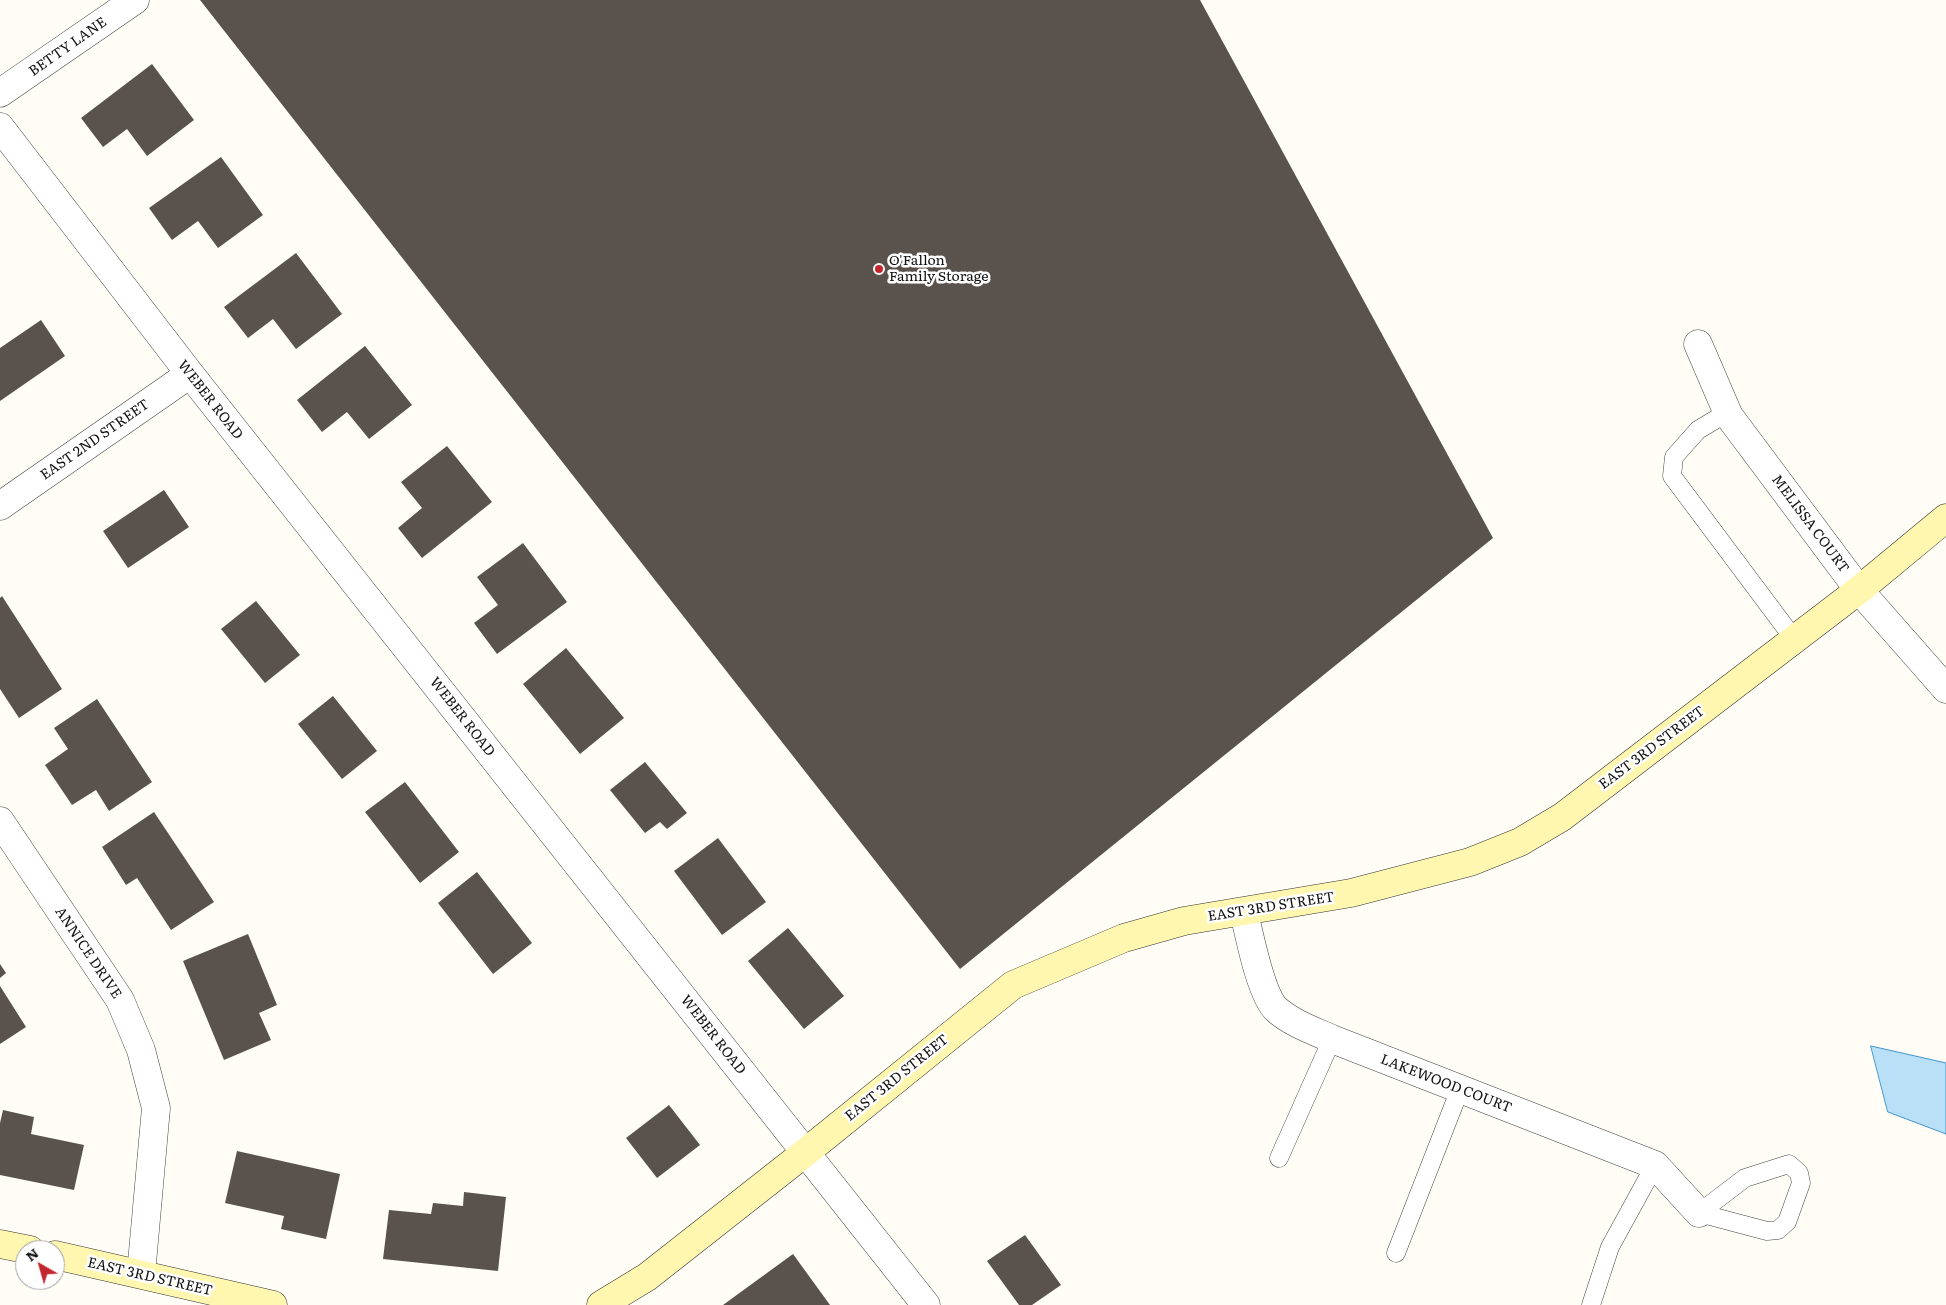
<!DOCTYPE html>
<html>
<head>
<meta charset="utf-8">
<style>
	body { margin:0 }
	#map { position:relative; width:1946px; height:1305px; overflow:hidden; background:#fffdf5; font-family:Literata,serif }
	canvas { display:block }
	.north { position:absolute; left:15px; top:1240px; width:50px; height:50px; box-sizing:border-box; background:#fff; border:1px solid #a0a0a0; border-radius:50%; rotate:322deg; font-size:14px; font-weight:700; line-height:20px; text-align:center; color:#111 }
	.north::after { content:''; display:block; margin:auto; width:18px; height:22px; background:#c4262e; clip-path:polygon(50% 0,100% 100%,50% 72%,0 100%) }
</style>
</head>
<body>
<div id="map">
<canvas width="1946" height="1305"></canvas>
<div class="north">N</div>
</div>
<script>
const g = document.querySelector('canvas').getContext('2d');
g.lineJoin = 'round';
function paint(path, color) {
  g.fillStyle = color;
  g.fill(path, 'evenodd');
}
function trace(path, color, width, dash) {
  g.strokeStyle = color;
  g.lineWidth = width;
  g.lineCap = dash ? 'butt' : 'round';
  g.setLineDash(dash || []);
  g.stroke(path);
}
function label(font, color, halo, rows, align = 'center') {
  g.font = font + ' Literata,serif';
  g.lineWidth = 5;
  g.setLineDash([]);
  g.textBaseline = 'middle';
  g.strokeStyle = halo;
  g.fillStyle = color;
  for (const [text, x, y, turn = 0] of rows) {
    g.save();
    g.translate(x, y);
    g.rotate((+turn || 0) * Math.PI / 180);
    g.textAlign = isNaN(turn) ? turn : align;
    if (halo) g.strokeText(text, 0, 0);
    g.fillText(text, 0, 0);
    g.restore();
  }
}
const water = new Path2D(`
	M 1871,1046 L 1946,1063 L 1946,1134 L 1888,1112 Z`);
paint(water, '#b9e0f7');
trace(water, '#3f96cf', 1);
paint(new Path2D(`
	M 200,0 L 1200,0 L 1493,538 L 960,969 Z
	M 152,64 L 194,120 L 147,156 L 127,129 L 103,147 L 81,118 Z
	M 221,157 L 263,215 L 218,248 L 198,221 L 172,240 L 149,208 Z
	M 296,253 L 342,314 L 296,349 L 273,319 L 248,338 L 224,307 Z
	M 41,320 L 65,356 L 0,401 L 0,348 Z
	M 365,346 L 412,405 L 369,439 L 347,412 L 322,432 L 297,400 Z
	M 447,446 L 492,502 L 422,558 L 398,528 L 422,508 L 401,482 Z
	M 164,490 L 189,527 L 128,568 L 103,531 Z
	M 523,543 L 567,602 L 497,654 L 474,623 L 498,605 L 477,577 Z
	M 2,596 L 62,689 L 19,718 L 0,689 L 0,598 Z
	M 256,601 L 300,655 L 265,683 L 221,629 Z
	M 566,648 L 624,718 L 580,754 L 523,684 Z
	M 333,696 L 377,751 L 342,779 L 298,724 Z
	M 97,699 L 152,782 L 109,811 L 96,790 L 72,805 L 45,765 L 68,749 L 54,728 Z
	M 645,762 L 687,813 L 667,829 L 660,822 L 645,833 L 610,790 Z
	M 405,782 L 459,852 L 420,883 L 365,812 Z
	M 154,812 L 214,902 L 171,930 L 137,878 L 126,885 L 102,847 Z
	M 718,838 L 766,902 L 722,935 L 674,871 Z
	M 477,872 L 532,943 L 493,974 L 438,903 Z
	M 788,928 L 844,996 L 804,1029 L 748,961 Z
	M 248,934 L 277,1005 L 259,1013 L 271,1040 L 224,1060 L 183,961 Z
	M 0,964 L 6,973 L 0,978 Z
	M 0,986 L 26,1027 L 0,1044 Z
	M 669,1105 L 700,1145 L 657,1178 L 626,1138 Z
	M 3,1110 L 34,1117 L 31,1134 L 84,1145 L 74,1190 L 0,1175 L 0,1123 Z
	M 237,1151 L 340,1174 L 326,1239 L 281,1229 L 284,1216 L 225,1203 Z
	M 464,1192 L 506,1197 L 498,1271 L 383,1259 L 389,1210 L 431,1214 L 433,1203 L 463,1206 Z
	M 1025,1235 L 1061,1285 L 1032,1305 L 1019,1305 L 987,1261 Z
	M 793,1254 L 830,1305 L 723,1305 Z`), '#5a524d');
const lane = new Path2D(`
	M 1728,412 L 1698,430 L 1674,457 L 1672,476 L 1794,639
	M 1279,1158 L 1332,1039
	M 1789,1164 L 1799,1173 L 1801,1183 L 1787,1222 L 1778,1230 L 1767,1231 L 1699,1213 L 1745,1178 Z
	M 1396,1253 L 1460,1089
	M 1591,1305 L 1610,1247 L 1655,1165`);
const street = new Path2D(`
	M 0,93 L 135,0
	M 0,127 L 190,374 L 926,1305
	M 1698,344 L 1729,416 L 1859,590 L 1946,689
	M 0,506 L 190,374
	M 0,821 L 120,1000 L 141,1050 L 156,1108 L 141,1274
	M 1244,912 C 1249,934 1261,996 1277,1010 C 1292,1023 1314,1031 1332,1039 L 1655,1165 L 1699,1213`);
const secondary = new Path2D(`
	M 0,1244 L 30,1250
	M 55,1255 L 273,1305
	M 601,1305 L 647,1277 L 806,1152 L 1013,985 L 1124,938 L 1184,921 L 1351,893 L 1470,862 L 1520,842 L 1562,817 L 1859,590 L 1946,518`);
trace(lane, '#444', 19);
trace(street, '#444', 29);
trace(secondary, '#333', 29);
trace(lane, '#fff', 18);
trace(street, '#fff', 28);
trace(secondary, '#fff6b0', 28);
for (const [x, y, r, color] of [
	[879,269,5,"#c4262e"]
]) {
  const dot = new Path2D();
  dot.arc(x, y, r, 0, 2 * Math.PI);
  g.fillStyle = color;
  g.fill(dot);
  trace(dot, '#fff', 2);
}
label('14px', '#111', '#fff', [
	["BETTY LANE",68,47,-35],
	["WEBER ROAD",210,400,52],
	["EAST 2ND STREET",95,440,-35],
	["MELISSA COURT",1810,524,53],
	["WEBER ROAD",462,717,52],
	["EAST 3RD STREET",1652,748,-37],
	["EAST 3RD STREET",1271,907,-9],
	["ANNICE DRIVE",88,953,56],
	["WEBER ROAD",713,1035,52],
	["EAST 3RD STREET",897,1078,-39],
	["LAKEWOOD COURT",1446,1084,21],
	["EAST 3RD STREET",150,1277,13]
]);
label('14px', '#111', '#fff', [
	["O'Fallon",889,261],
	["Family Storage",889,277]
], 'left');
</script>
</body>
</html>
